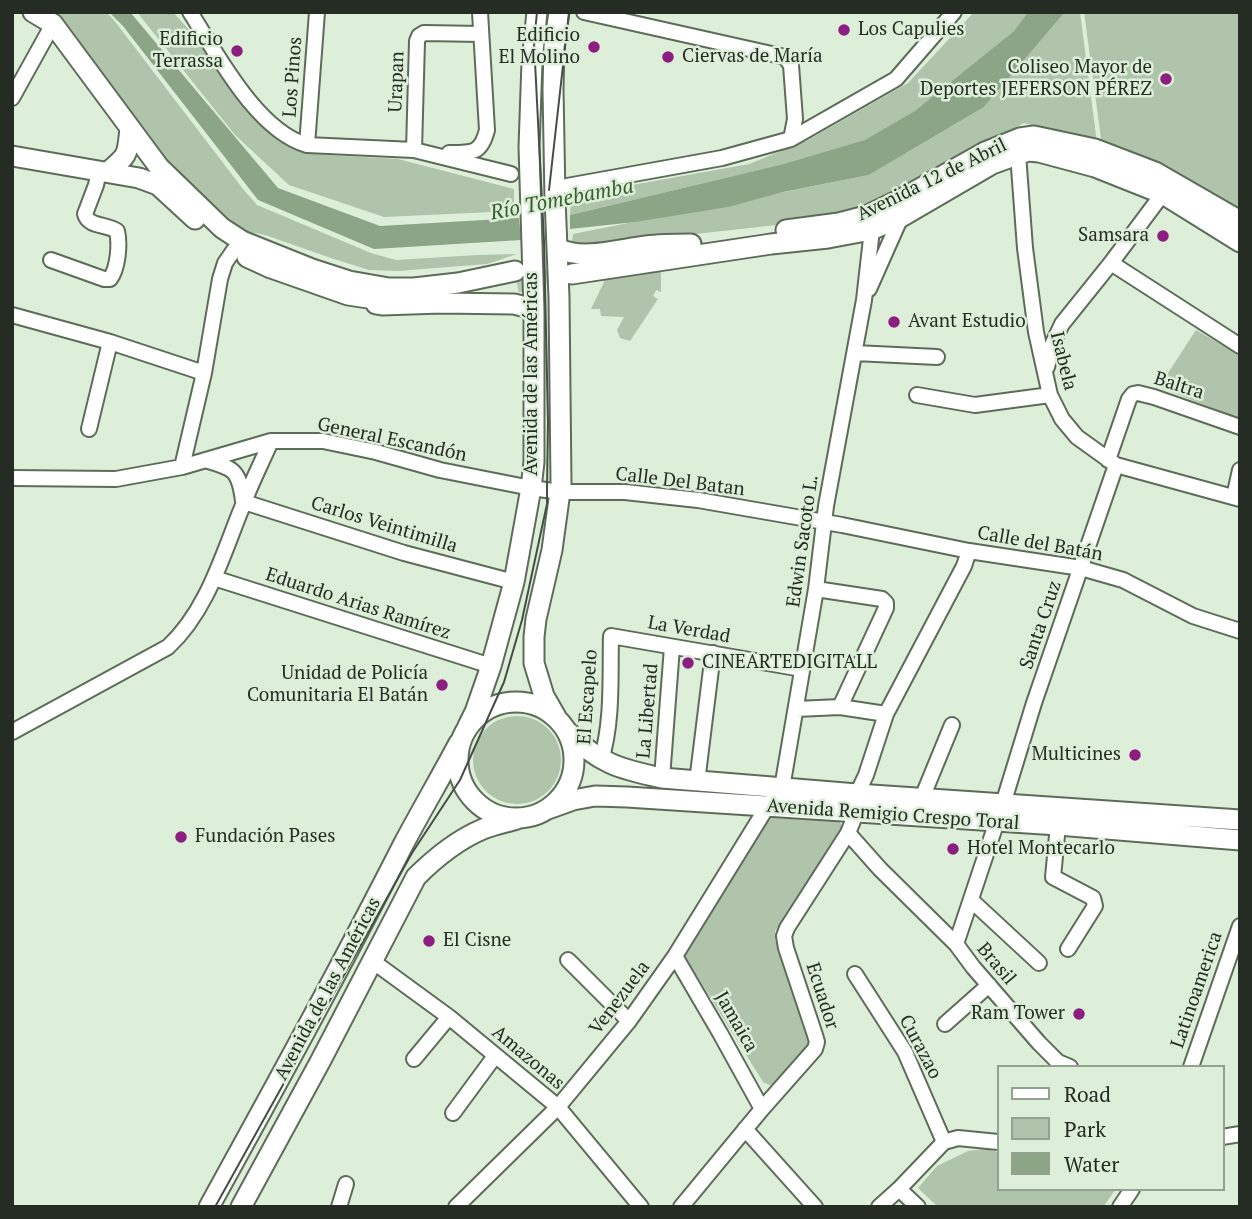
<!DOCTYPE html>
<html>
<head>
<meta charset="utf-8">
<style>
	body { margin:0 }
	#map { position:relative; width:1252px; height:1219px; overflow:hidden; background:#ddefd9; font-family:"PT Serif",serif }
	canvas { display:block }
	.frame { position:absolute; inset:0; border:14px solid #252c24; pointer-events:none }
	.legend { position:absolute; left:997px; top:1065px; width:228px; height:126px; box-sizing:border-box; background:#ddefd9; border:2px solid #93a191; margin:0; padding:9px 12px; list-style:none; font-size:21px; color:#252c24 }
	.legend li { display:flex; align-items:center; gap:14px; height:35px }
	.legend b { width:35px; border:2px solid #93a191 }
</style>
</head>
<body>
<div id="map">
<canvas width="1252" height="1219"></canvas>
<div class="frame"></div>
<ul class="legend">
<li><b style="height:9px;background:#fff"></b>Road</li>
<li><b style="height:19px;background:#afc4ab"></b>Park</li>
<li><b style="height:19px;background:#8ca586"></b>Water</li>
</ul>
</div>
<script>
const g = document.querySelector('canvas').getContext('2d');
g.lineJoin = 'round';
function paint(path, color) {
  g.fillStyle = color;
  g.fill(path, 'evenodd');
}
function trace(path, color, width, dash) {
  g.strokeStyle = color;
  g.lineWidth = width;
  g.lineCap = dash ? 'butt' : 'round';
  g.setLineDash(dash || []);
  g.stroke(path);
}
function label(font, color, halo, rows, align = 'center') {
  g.font = font + ' "PT Serif",serif';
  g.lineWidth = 5;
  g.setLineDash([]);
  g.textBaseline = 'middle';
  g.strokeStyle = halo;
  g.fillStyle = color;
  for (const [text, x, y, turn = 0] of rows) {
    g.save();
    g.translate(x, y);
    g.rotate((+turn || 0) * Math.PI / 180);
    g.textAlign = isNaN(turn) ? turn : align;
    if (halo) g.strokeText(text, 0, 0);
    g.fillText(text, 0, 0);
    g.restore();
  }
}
paint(new Path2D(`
	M 51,12 L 106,12 L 113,19 L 243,189 L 257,205 L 371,253 L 396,260 L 477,255 L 517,254 L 487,264 L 398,271 L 369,270 L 334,259 L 265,235 L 233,229 L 154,149 L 64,21 Z
	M 137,12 L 173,12 L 191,32 L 245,107 L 298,150 L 326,155 L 398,159 L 514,189 L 514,211 L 384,217 L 289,185 L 235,135 Z
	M 974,12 L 1028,12 L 1014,31 L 899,125 L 840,151 L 570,215 L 571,196 L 749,164 L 808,140 L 908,83 Z
	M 1065,12 L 1080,12 L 1097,143 L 1024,123 L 885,197 L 839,218 L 571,248 L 573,234 L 869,175 L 984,107 Z
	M 1084,12 L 1240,12 L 1240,216 L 1102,146 Z
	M 661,270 L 661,292 L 656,290 L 653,296 L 658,299 L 630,341 L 620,338 L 617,330 L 624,317 L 601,316 L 600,309 L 591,309 L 604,282 L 604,276 Z
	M 1196,330 L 1240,355 L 1240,419 L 1159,387 Z
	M473 760a44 44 0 1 1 88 0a44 44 0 1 1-88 0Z
	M 780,816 L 837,818 L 841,824 L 841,832 L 837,841 L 775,931 L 776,943 L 812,1033 L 811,1042 L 779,1082 L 772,1086 L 763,1082 L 684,955 L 768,818 Z
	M 985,1149 L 998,1152 L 998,1189 L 1116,1189 L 1103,1207 L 938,1207 L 918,1188 L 937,1166 L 968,1151 Z`), '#afc4ab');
paint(new Path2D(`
	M 109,12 L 130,12 L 278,188 L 380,226 L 519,218 L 521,240 L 374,249 L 258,200 L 123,26 Z
	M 1028,12 L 1065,12 L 984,107 L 869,175 L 783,192 L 728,207 L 635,222 L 570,229 L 570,215 L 784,164 L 865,140 L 915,111 L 1014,31 Z`), '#8ca586');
trace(new Path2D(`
	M 517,283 L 572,274`), '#b8c8b5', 19, [19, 10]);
const minor = new Path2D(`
	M 190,12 C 217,54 257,131 307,145 L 414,150 L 511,174
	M 584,12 L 785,57 L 791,65 L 795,119 L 791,139
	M 12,98 L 53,24
	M 307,145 L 317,12
	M 414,150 L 417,41 L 419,36 L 424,33 L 481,34
	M 449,153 C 472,153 481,154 487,130 L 480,12
	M 1018,154 L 1025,248 L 1036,332 L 1050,395 L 1062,419 L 1077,437 L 1116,465 L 1240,499
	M 567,186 L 722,158 L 791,139 L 896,79 L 954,12
	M 51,260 L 104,279 L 110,279 C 118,268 120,245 117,231 C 107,224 88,227 85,214 L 96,185 L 99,171
	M 1111,263 L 1240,346
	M 869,289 L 901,217
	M 12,315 L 110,342 L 204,373
	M 855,353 L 937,357
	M 1047,367 L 1053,343 L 1062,324 L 1111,263 L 1167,188
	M 917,395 L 975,405 L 1050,395
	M 89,429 L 110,342
	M 205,460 C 234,468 239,470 243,501
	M 1108,460 L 1129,399 L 1133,394 L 1138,393 L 1154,397 L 1240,427
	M 182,467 L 204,373 L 220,279 L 225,263 L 234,250
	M 12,478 L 116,479 L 182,467 L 271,441 L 323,441 L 376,452 L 440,470 L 531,488 L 561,492 L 625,492 L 698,500 L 842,525 L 969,551 L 1081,568 L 1123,580 L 1193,616 L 1240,631
	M 1234,497 L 1240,470
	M 244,502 L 404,553 L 514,582
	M 214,578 L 491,666
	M 816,589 L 882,599 L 886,603 L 886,608 L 840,707
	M 796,709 L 840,707 L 886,714
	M 12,732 L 168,647 C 208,610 223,553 243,505 C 251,483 262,462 271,441
	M 601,760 C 613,722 610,675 611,636 L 802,669
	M 662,778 L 672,647
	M 697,782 L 713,653
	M 857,794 L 866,775 L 886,714 L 964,566 L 969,551
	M 922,798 L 952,725
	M 1003,804 L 1034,703 L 1116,465
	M 997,821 L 956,944 L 973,967 L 1039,1043 L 1058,1062 L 1070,1067
	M 1058,825 L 1053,877 L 1093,898 L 1095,906 L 1068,949
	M 848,833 L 880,869 L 956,944
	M 971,900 L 1039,963
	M 675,956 L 720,1033 L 762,1109
	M 371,960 L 449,1017 L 558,1107 L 641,1207
	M 568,960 L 629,1021
	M 855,974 L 905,1052 L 944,1142
	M 945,1024 L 989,985
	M 414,1059 L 449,1017
	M 1191,1067 L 1240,926
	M 453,1113 L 495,1056
	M 745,1129 L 815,1207
	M 1222,1137 L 1240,1134
	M 899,1189 L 918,1207
	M 339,1207 L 346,1184
	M 456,1207 L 558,1107 L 629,1021 L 675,956 L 767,807 L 782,788 L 816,589 L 826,506 L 864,300 L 873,221
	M 681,1207 L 762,1109 L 815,1049 L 817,1042 L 815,1035 L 786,948 L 784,936 L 787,928 L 848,833 L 857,811
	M 879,1207 L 899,1189 L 944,1142 L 958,1138 L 998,1142
	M 1120,1207 L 1132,1189`);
const major = new Path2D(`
	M 33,12 L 53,24 L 159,167 L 222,228 L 242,241 L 312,269 L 349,281 L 389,288 L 414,288 L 458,283 L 515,271
	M 12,156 L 139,178 L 158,185 L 195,219
	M 108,172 C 129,154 127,156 130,128
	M 786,230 L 839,223 L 866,216 L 903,198 L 985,152 L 1020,138 L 1034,136 L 1095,149 L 1155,172 L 1240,221
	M 558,248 C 581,261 620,249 646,246 C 661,244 676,244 691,244
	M 247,257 L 271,268 L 348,295 L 388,301
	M 572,274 L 771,244 L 828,238 L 871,230 L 901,217 L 992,164 L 1028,151 L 1039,152 L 1095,167 L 1163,194 L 1240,242
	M 376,304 L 382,305 L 441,303 L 514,304 L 526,307 L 534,311
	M458 760a58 58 0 1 1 116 0a58 58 0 1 1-116 0Z
	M 556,717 L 544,696 L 534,663 L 534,637 L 536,619 L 552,550 L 561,484 L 559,297 L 555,199 L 553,89 L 554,47 L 559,12
	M 468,726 L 475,712 L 491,666 L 514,582 L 531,488 L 534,462 L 534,311 L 529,147 L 532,62 L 537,12
	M 567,731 C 598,763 619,769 662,778 L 857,794 L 1240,820
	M 548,809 L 573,800 L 595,796 L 627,797 L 1058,825 L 1240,840
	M 209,1207 C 275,1087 341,967 403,845 C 421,811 441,777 459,743
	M 241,1207 L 321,1060 L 416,877 C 436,857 457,840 483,829 C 495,824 508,822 520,818`);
trace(minor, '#5d6c59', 18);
trace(major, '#5d6c59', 23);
trace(minor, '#fff', 14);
trace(major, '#fff', 19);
trace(new Path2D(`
	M 549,190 L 569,12
	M 215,1207 L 412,853 L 460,780 L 504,682 L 522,620 L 547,504 L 547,490 L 548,422 L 544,241 L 534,42 L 537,12`), '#454e44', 2);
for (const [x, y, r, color] of [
	[844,30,7,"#8d1e81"],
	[594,47,7,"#8d1e81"],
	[237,51,7,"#8d1e81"],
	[668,57,7,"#8d1e81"],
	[1166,79,7,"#8d1e81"],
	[1163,236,7,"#8d1e81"],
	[894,322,7,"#8d1e81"],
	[688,663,7,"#8d1e81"],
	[442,685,7,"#8d1e81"],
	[1135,755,7,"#8d1e81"],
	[181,837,7,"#8d1e81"],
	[953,849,7,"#8d1e81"],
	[429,941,7,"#8d1e81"],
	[1079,1014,7,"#8d1e81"]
]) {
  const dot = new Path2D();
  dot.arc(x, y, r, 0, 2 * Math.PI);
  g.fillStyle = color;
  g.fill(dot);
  trace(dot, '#ddefd9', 2.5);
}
label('19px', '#252c24', '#ddefd9', [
	["Los Capulies",858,30],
	["Edificio",580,36,"right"],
	["El Molino",580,58,"right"],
	["Edificio",223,40,"right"],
	["Terrassa",223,62,"right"],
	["Ciervas de María",682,57],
	["Coliseo Mayor de",1152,68,"right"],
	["Deportes JEFERSON PÉREZ",1152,90,"right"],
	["Samsara",1149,236,"right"],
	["Avant Estudio",908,322],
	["CINEARTEDIGITALL",702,663],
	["Unidad de Policía",428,674,"right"],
	["Comunitaria El Batán",428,696,"right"],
	["Multicines",1121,755,"right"],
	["Fundación Pases",195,837],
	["Hotel Montecarlo",967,849],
	["El Cisne",443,941],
	["Ram Tower",1065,1014,"right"]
], 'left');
label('19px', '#252c24', '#ddefd9', [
	["Los Pinos",293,77,-86],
	["Urapan",397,82,-88],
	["Avenida 12 de Abril",932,180,-26],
	["Isabela",1063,361,76],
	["Avenida de las Américas",532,374,-90],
	["Baltra",1179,386,18],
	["General Escandón",392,440,12],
	["Calle Del Batan",680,482,7],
	["Carlos Veintimilla",384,525,17],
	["Edwin Sacoto L.",803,541,-82],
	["Calle del Batán",1040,544,10],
	["Eduardo Arias Ramírez",358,604,18],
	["Santa Cruz",1041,625,-71],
	["La Verdad",689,630,10],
	["El Escapelo",588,697,-86],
	["La Libertad",648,711,-85],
	["Avenida Remigio Crespo Toral",893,815,4],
	["Brasil",996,964,50],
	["Avenida de las Américas",328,989,-62],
	["Latinoamerica",1197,990,-71],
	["Ecuador",822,996,72],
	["Venezuela",620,998,-53],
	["Jamaica",736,1022,60],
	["Curazao",920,1047,62],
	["Amazonas",528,1058,40]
]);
label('italic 21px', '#375c2e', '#ddefd9', [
	["Río Tomebamba",562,200,-11]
]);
</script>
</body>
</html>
